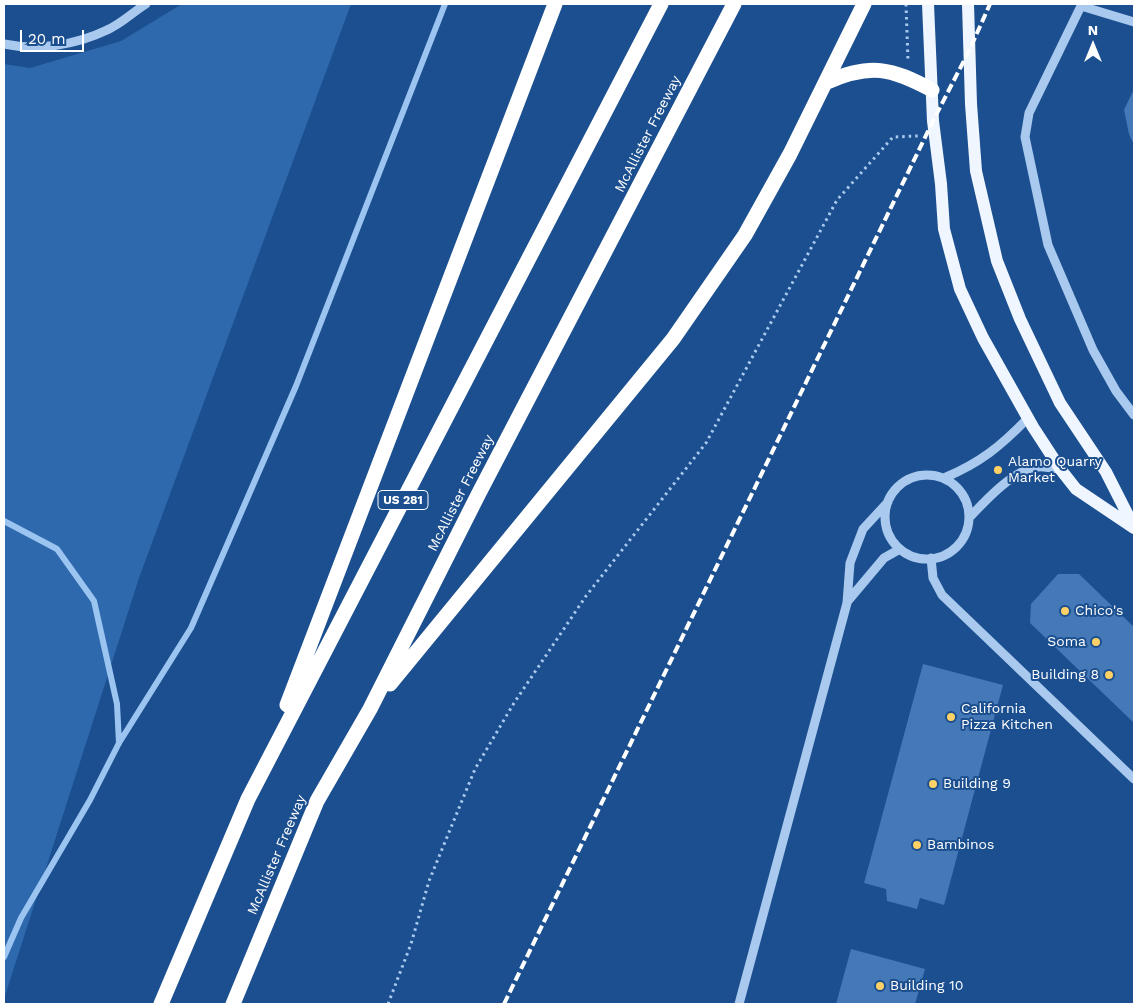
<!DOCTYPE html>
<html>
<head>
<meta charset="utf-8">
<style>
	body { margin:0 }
	#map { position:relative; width:1138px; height:1008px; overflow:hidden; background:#1b4f8f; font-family:"Work Sans",sans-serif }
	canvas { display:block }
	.frame { position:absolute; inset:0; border:5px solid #fff; pointer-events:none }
	.north { position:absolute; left:1068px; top:20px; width:50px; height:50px; -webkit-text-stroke:4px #1b4f8f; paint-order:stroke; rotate:0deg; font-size:14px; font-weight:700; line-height:20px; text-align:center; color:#fff }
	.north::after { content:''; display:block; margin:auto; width:18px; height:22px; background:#fff; clip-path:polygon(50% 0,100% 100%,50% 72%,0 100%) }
	.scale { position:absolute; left:20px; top:30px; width:64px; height:22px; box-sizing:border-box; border:2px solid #fff; border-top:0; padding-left:6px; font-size:15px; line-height:18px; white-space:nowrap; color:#fff; -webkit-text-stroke:4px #1b4f8f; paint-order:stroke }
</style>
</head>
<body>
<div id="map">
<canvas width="1138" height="1008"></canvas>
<div class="frame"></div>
<div class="north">N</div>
<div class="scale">20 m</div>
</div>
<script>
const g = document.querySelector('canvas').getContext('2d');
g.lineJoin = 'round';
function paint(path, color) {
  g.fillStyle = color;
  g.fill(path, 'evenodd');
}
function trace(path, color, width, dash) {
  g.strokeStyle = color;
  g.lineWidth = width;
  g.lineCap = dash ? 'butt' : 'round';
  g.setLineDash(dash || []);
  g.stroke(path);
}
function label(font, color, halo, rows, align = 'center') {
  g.font = font + ' "Work Sans",sans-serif';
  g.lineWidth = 4;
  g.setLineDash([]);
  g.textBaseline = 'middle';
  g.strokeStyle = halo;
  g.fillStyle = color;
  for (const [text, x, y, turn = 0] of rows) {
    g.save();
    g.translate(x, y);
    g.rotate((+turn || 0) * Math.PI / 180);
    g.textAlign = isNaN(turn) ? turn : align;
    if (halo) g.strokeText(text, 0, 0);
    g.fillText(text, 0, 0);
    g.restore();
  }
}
paint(new Path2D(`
	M 182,4 L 351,4 L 139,578 L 4,999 L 4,64 L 30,68 L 121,41 Z`), '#2e69ad');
trace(new Path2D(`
	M 4,521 L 57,549 L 94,601 L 117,704 L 119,743
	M 4,957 L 21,918 L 90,800 L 119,743 L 191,628 L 296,386 L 445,4`), '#9cc4f0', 6);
paint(new Path2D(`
	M 1134,89 L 1134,145 L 1129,134 L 1124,110 Z
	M 1058,574 L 1079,574 L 1134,627 L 1134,723 L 1030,623 L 1031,604 Z
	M 923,664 L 1003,685 L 944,905 L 920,898 L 917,909 L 887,901 L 886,889 L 864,883 Z
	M 851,949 L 925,969 L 915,1004 L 836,1004 Z`), '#4478b7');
trace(new Path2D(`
	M 906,4 L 908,61
	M 388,1004 L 411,944 L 429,881 L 475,769 L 514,703 L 586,596 L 706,443 L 837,200 L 893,137 L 918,136`), '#a9c9ee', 3, [2.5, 4]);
trace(new Path2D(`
	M 1134,22 L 1081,6 L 1029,113 L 1025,137 L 1048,245 L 1093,350 L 1116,391 L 1134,415
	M 4,44 C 37,51 76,45 107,30 C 121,24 133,12 146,4
	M885 517a42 42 0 1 1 84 0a42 42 0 1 1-84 0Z
	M 944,478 C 980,463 1001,446 1028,418
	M 969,518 C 984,502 1015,468 1038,467 C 1045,466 1054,469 1061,470
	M 931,558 L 933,578 L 942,595 L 1134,779
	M 847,602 L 884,558 L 900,549
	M 739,1004 L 847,603 L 850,563 L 863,529 L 888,502`), '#a9c9ee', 9);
trace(new Path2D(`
	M 928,4 L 933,121 L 941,184 L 944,229 L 960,289 L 983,338 L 1033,427 L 1061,470 L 1076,489 L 1134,528
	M 968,4 L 971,104 L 976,171 L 997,261 L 1020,319 L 1060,403 L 1106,472 L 1134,527`), '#f0f6ff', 12);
trace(new Path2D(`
	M 827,82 C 871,63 891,68 932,90
	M 390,684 L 673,339 L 745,235 L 790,154 L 864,4
	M 287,705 L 555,4
	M 161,1004 L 248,799 L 661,4
	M 233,1004 L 317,801 L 370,709 L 479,493 L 734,4`), '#fff', 15);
trace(new Path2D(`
	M 504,1004 L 933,121 L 969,51 L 990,4`), '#fff', 4, [9, 4]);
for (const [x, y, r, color] of [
	[998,470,5,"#ffd166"],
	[1065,611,5,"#ffd166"],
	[1096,642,5,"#ffd166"],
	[1109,675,5,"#ffd166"],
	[951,717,5,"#ffd166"],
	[933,784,5,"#ffd166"],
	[917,845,5,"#ffd166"],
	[880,986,5,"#ffd166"]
]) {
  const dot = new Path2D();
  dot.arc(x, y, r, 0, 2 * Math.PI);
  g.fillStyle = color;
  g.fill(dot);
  trace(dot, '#1b4f8f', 2);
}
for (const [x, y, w] of [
	[403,500,50]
]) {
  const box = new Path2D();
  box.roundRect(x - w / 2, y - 9.5, w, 19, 4);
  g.fillStyle = '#1b4f8f';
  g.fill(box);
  trace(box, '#fff', 1);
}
label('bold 12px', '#fff', null, [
	["US 281",403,500]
]);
label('14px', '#fff', '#1b4f8f', [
	["McAllister Freeway",648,134,-63],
	["McAllister Freeway",461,493,-63],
	["McAllister Freeway",277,855,-67]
]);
label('14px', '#fff', '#1b4f8f', [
	["Alamo Quarry",1008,462],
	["Market",1008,478],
	["Chico's",1075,611],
	["Soma",1086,642,"right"],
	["Building 8",1099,675,"right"],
	["California",961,709],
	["Pizza Kitchen",961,725],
	["Building 9",943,784],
	["Bambinos",927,845],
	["Building 10",890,986]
], 'left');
</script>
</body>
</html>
